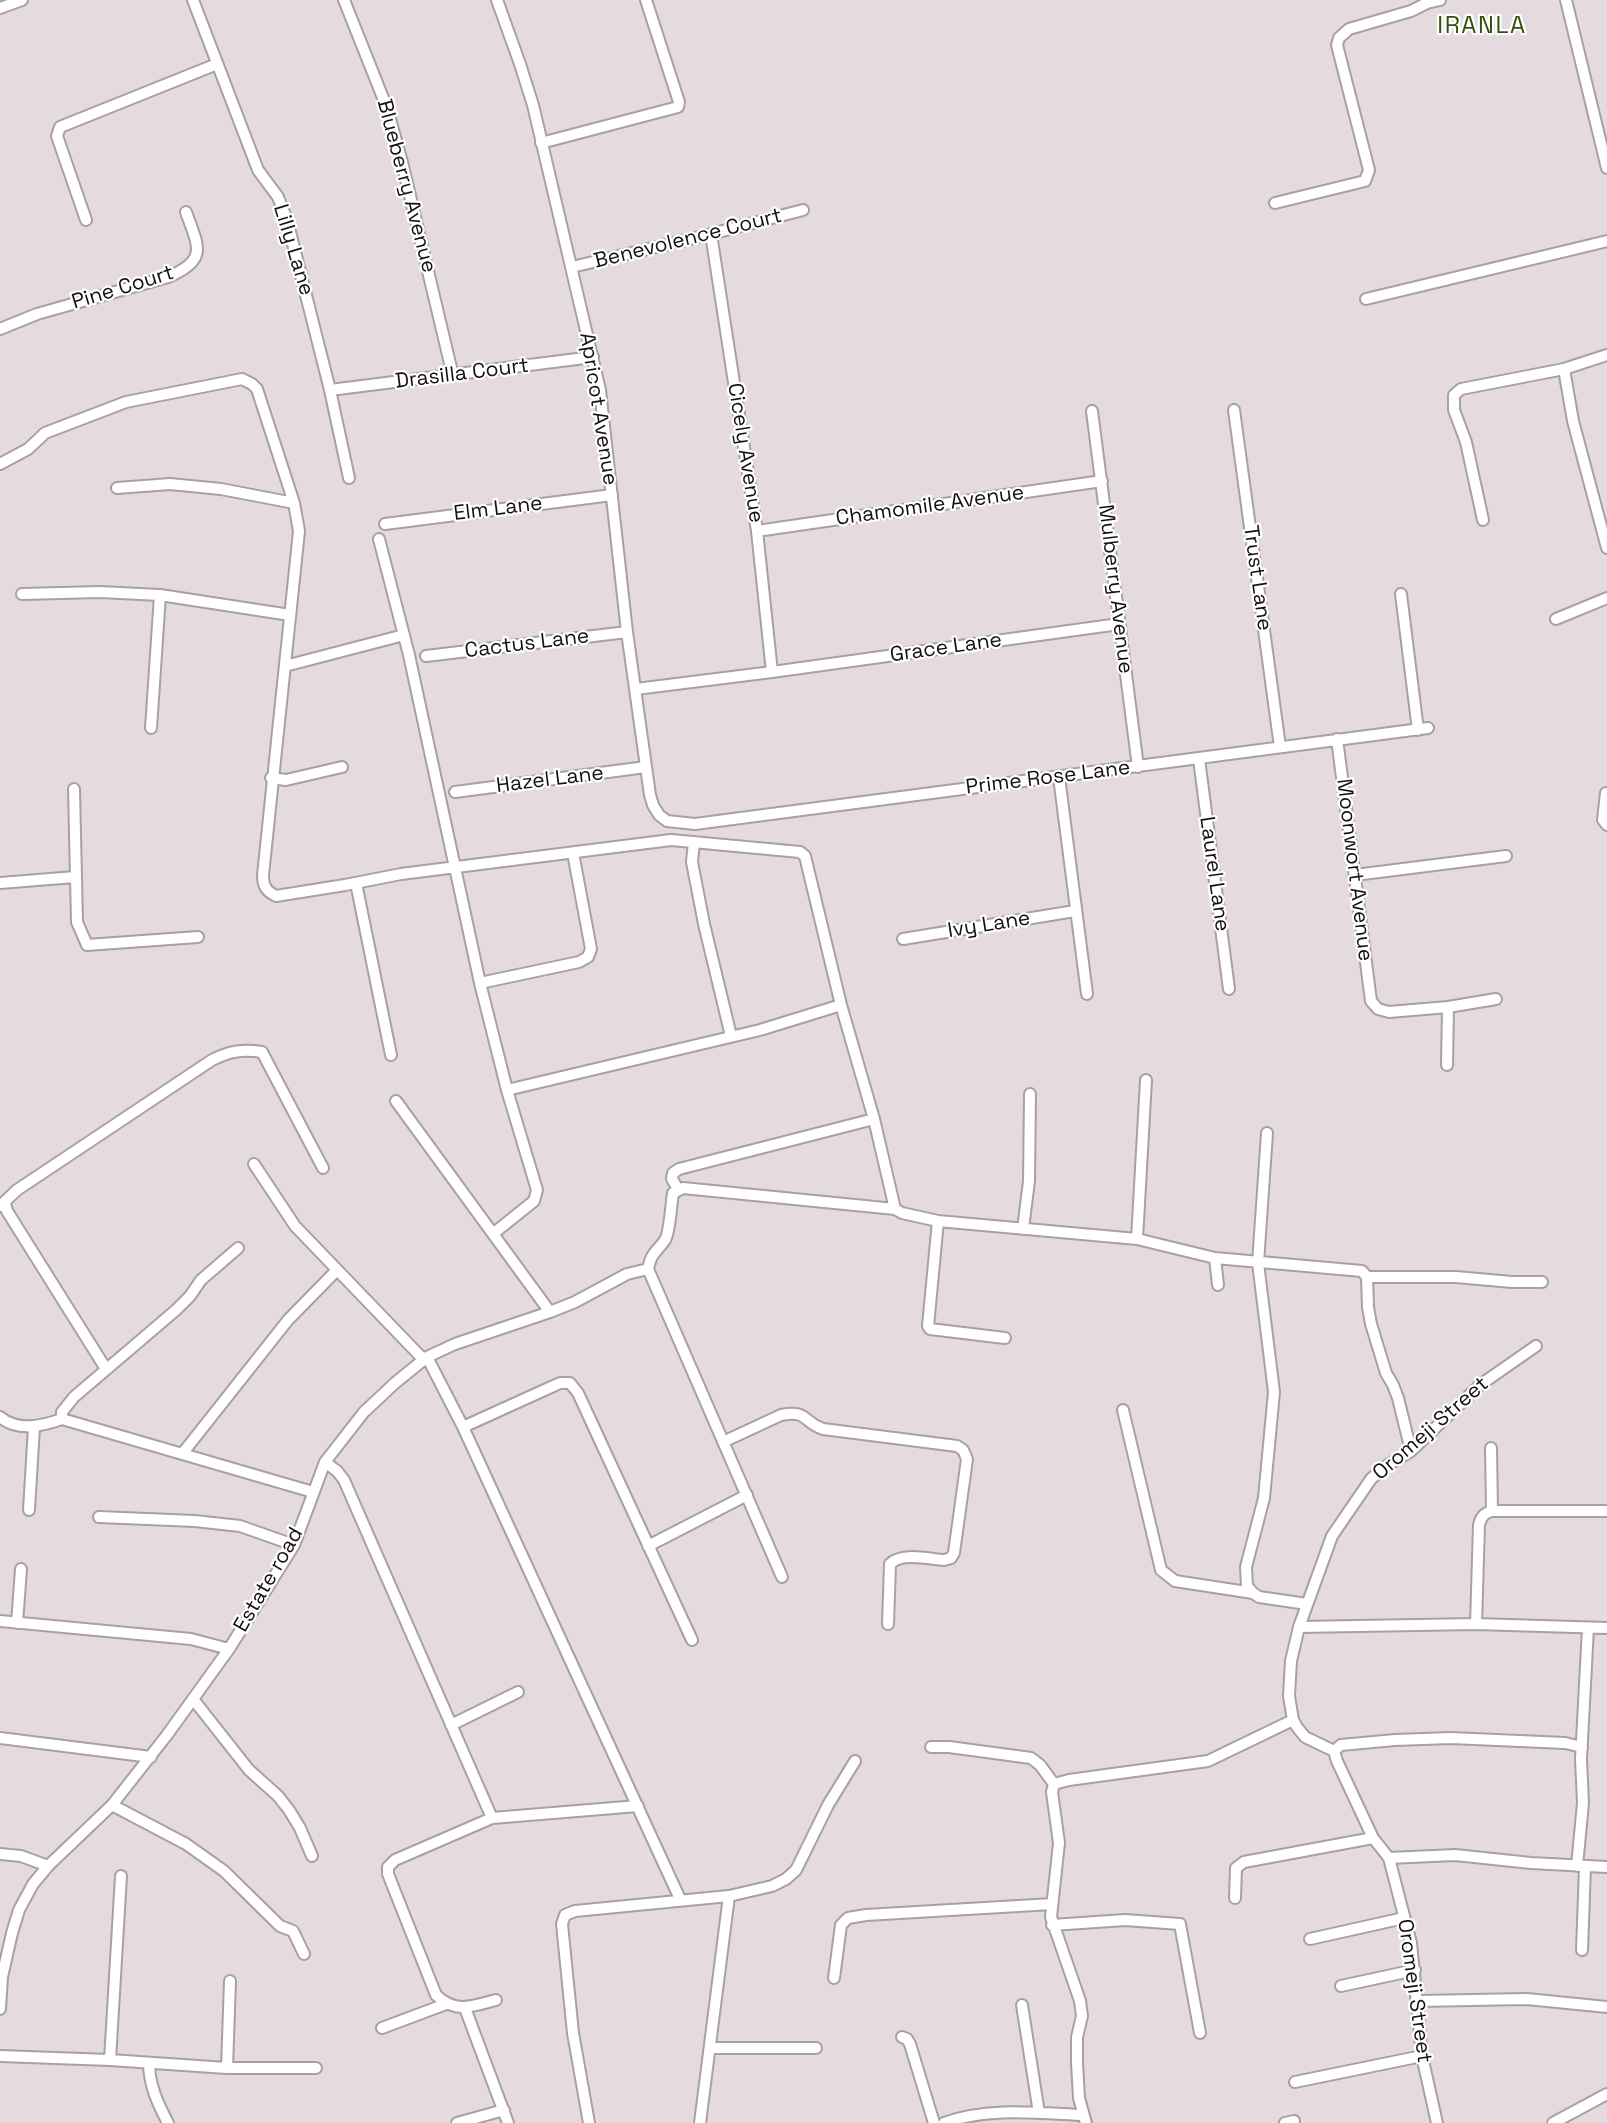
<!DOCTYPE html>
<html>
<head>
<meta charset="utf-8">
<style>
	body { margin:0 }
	canvas { display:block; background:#e5dbde }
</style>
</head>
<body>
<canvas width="1607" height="2123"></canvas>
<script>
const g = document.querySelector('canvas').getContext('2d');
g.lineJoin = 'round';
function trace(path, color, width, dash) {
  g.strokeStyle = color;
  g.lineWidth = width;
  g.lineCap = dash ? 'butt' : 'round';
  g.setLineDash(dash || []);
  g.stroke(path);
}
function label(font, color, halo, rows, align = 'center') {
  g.font = font + ' "Space Grotesk",sans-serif';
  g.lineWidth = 4.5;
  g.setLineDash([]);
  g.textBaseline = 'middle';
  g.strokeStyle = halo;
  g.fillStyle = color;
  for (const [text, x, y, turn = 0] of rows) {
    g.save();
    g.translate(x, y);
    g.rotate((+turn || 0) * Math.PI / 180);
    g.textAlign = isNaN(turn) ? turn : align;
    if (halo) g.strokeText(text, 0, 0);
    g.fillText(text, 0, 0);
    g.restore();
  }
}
const street = new Path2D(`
	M 193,0 L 258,170 L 278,197 L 287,220 L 330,390 L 349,478
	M 344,0 L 387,108 L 402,162 L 453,376
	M 497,0 L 520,64 L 533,105 L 600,390 L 627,632 L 650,795 L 653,805 L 659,815 L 667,821 L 695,824 L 1428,728
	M 1566,0 L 1607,168
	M 0,8 L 22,0
	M 541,143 L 678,107 L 679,102 L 646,0
	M 1275,203 L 1365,181 L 1369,170 L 1337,45 L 1339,38 L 1349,29 L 1411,11 L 1427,3 L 1440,0
	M 86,220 L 57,136 L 60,127 L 217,64
	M 711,234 L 757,531 L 772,672
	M 572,267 L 711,234 L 803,210
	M 1366,299 L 1607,241
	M 0,329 L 37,314 L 168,277 C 209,260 198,246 186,212
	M 1607,355 L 1564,369 L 1573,421 L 1607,548
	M 330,390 L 593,357
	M 1234,410 L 1280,747
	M 1092,411 L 1138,767
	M 0,464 L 28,449 L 45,433 L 126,402 L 242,379 L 252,384 L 257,389 L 294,503 L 299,531 L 263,875 C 263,886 266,891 276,896 L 345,885 L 401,874 L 671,840 L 800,852 L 805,856 L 841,1005 L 874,1119 L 895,1209
	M 117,488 L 170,484 L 221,489 L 294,503
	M 1483,520 L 1466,442 L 1454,410 L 1454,395 L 1461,389 L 1564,369
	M 385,524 L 612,495
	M 757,531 L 1102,481
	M 379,539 L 409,655 L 480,983 L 507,1090 L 537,1190 L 534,1201 L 494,1233
	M 22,594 L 100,592 L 160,595 L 290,615
	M 1401,594 L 1418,730
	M 1556,619 L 1607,598
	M 426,656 L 627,632
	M 285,666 L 404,635
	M 636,689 L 772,672 L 1119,624
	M 151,728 L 160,595
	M 1337,739 L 1371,1001 L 1378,1009 L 1389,1012 L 1448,1007 L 1496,999
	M 1199,759 L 1229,989
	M 1059,777 L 1087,994
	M 271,778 L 286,780 L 342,767
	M 74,789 L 77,922 L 87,945 L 198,937
	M 455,792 L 646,767
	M 1606,793 L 1603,820 L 1607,825
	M 694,842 L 692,862 L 704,924 L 731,1036
	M 1355,875 L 1506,856
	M 0,883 L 75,877
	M 356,883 L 391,1055
	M 903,939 L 1075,911
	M 480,983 L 579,962 L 588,957 L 591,949 L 573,853
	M 1447,1065 L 1448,1007
	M 507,1090 L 760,1030 L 841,1005
	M 396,1101 L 550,1312
	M 254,1164 L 295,1226 L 423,1359
	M 678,1189 L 672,1179 L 673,1173 L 679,1169 L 874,1119
	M 5,1203 L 7,1211 L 106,1369
	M 0,1206 L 17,1190 L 212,1060 C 230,1051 243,1049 262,1052 L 323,1168
	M 938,1221 L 928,1326 L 930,1329 L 1005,1338
	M 1023,1229 L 1029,1181 L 1030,1094
	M 1137,1239 L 1146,1080
	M 1215,1258 L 1218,1285
	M 1367,1277 L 1456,1277 L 1512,1282 L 1542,1282
	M 427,1357 L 463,1427 L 680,1899
	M 1123,1410 L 1161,1570 L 1175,1581 L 1253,1593 L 1259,1597 L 1307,1604
	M 0,1417 C 18,1432 42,1426 62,1419 L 313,1492
	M 62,1419 L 62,1412 L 74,1397 L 176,1310 L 190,1296 L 201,1280 L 238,1248
	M 463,1427 L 549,1388 L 560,1383 L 570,1383 L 578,1393 L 692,1640
	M 723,1442 L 781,1415 C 809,1410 802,1422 823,1429 L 957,1446 L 963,1450 L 967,1459 L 954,1553 L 951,1558 L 944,1560 C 929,1559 901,1552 890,1564 L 888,1624
	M 1491,1448 L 1492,1511
	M 182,1454 L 288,1320 L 337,1270
	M 325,1462 L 337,1471 L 344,1480 L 492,1818
	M 29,1510 L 34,1427
	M 99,1517 L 195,1521 L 240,1526 L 294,1545
	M 648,1546 L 747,1495
	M 782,1577 L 648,1269 C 652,1251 656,1253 665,1240 C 670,1232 671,1204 673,1193 L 683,1188 L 895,1209 L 902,1213 L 938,1221 L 1137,1239 L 1215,1258 L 1362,1271 L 1367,1277 L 1368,1307 L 1371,1324 L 1386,1373 L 1393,1385 L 1398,1398 L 1411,1451
	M 1253,1593 L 1247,1586 L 1246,1567 L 1264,1498 L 1274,1392 L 1258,1263 L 1267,1133
	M 0,1621 L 191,1639 L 229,1649
	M 17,1623 L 21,1569
	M 1476,1624 L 1479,1525 C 1481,1517 1484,1513 1492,1511 L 1607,1511
	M 1299,1627 L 1476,1624 L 1607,1628
	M 193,1699 L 249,1770 L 278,1796 L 289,1810 L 300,1828 L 312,1856
	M 451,1725 L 518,1692
	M 0,1738 L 151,1757
	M 931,1747 L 949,1747 L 1031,1758 L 1040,1765 L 1054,1784
	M 1334,1751 L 1341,1745 L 1395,1740 L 1451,1738 L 1565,1743 L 1582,1747
	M 112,1805 L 186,1844 L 224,1871 L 280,1926 L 293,1931 L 304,1954
	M 0,1854 L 21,1856 L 48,1866
	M 1389,1858 L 1455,1855 L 1531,1863 L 1607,1867
	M 1577,1866 L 1583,1803 L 1581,1759 L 1588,1628
	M 1235,1898 L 1236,1868 L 1244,1862 L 1373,1838
	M 1052,1925 L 1125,1920 L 1180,1924 L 1200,2033
	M 1310,1939 L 1404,1918
	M 1582,1950 L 1585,1867
	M 834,1978 L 841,1925 L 848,1918 L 866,1915 L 1052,1904
	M 1341,1986 L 1415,1970
	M 496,2000 C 473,2006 455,2014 436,1995 L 388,1874 L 388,1867 L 395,1860 L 492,1818 L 638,1806
	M 1418,2001 L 1527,1999 L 1607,2007
	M 1022,2005 L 1039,2113
	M 465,2008 L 508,2123
	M 0,2009 L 2,1977 L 12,1933 L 19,1910 L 33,1884 L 48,1866 L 112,1805 L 167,1735 L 229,1649 L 294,1545 L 325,1462 L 364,1412 L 395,1383 L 427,1357 L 455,1344 L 550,1312 L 575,1302 L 627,1274 L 648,1269
	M 382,2028 L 446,2004
	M 902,2037 L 907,2039 L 910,2044 L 934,2123
	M 710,2048 L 816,2048
	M 0,2056 L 110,2060 L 227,2068 L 316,2068
	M 110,2060 L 121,1876
	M 149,2063 C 149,2085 158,2104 168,2123
	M 227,2068 L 230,1981
	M 1295,2082 L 1422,2056
	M 457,2123 L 504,2110
	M 589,2123 L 573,2033 L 562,1924 L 565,1915 L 575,1911 L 729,1896 L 772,1886 L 786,1879 L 796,1870 L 828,1805 L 855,1761
	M 700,2123 L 729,1896
	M 944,2123 C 987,2107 1038,2113 1083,2115
	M 1086,2123 L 1079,2098 L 1077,2063 L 1077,2037 L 1082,2016 L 1080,2001 L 1051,1917 L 1059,1843 L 1052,1792 L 1054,1784 L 1069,1780 L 1208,1761 L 1293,1720
	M 1285,2123 L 1294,2121
	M 1437,2123 L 1422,2056 L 1411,1943 L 1389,1858 L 1373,1838 L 1337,1761 L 1334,1751 L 1305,1737 L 1297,1727 L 1293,1720 L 1289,1696 L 1291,1661 L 1299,1627 L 1332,1536 L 1371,1479 L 1383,1468 L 1411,1451 L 1480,1385 L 1536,1346
	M 1553,2123 L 1607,2094`);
trace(street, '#a9a0a2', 14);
trace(street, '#fff', 10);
label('21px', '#131011', '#fff', [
	["Blueberry Avenue",406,186,75],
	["Benevolence Court",688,239,-14],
	["Lilly Lane",293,250,73],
	["Pine Court",123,288,-17],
	["Drasilla Court",462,374,-7],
	["Apricot Avenue",598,409,81],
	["Cicely Avenue",745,453,81],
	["Chamomile Avenue",930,506,-8],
	["Elm Lane",498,509,-7],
	["Trust Lane",1257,578,82],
	["Mulberry Avenue",1115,589,83],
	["Cactus Lane",527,644,-7],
	["Grace Lane",946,648,-8],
	["Prime Rose Lane",1048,778,-7],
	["Hazel Lane",550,780,-7],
	["Moonwort Avenue",1354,870,83],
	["Laurel Lane",1214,874,82],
	["Ivy Lane",989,925,-9],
	["Oromeji Street",1431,1429,-41],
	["Estate road",269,1580,-60],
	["Oromeji Street",1414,1991,82]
]);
g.letterSpacing = '1.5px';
label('24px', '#34520d', '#fff', [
	["IRANLA",1482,26]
]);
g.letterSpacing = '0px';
</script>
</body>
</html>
